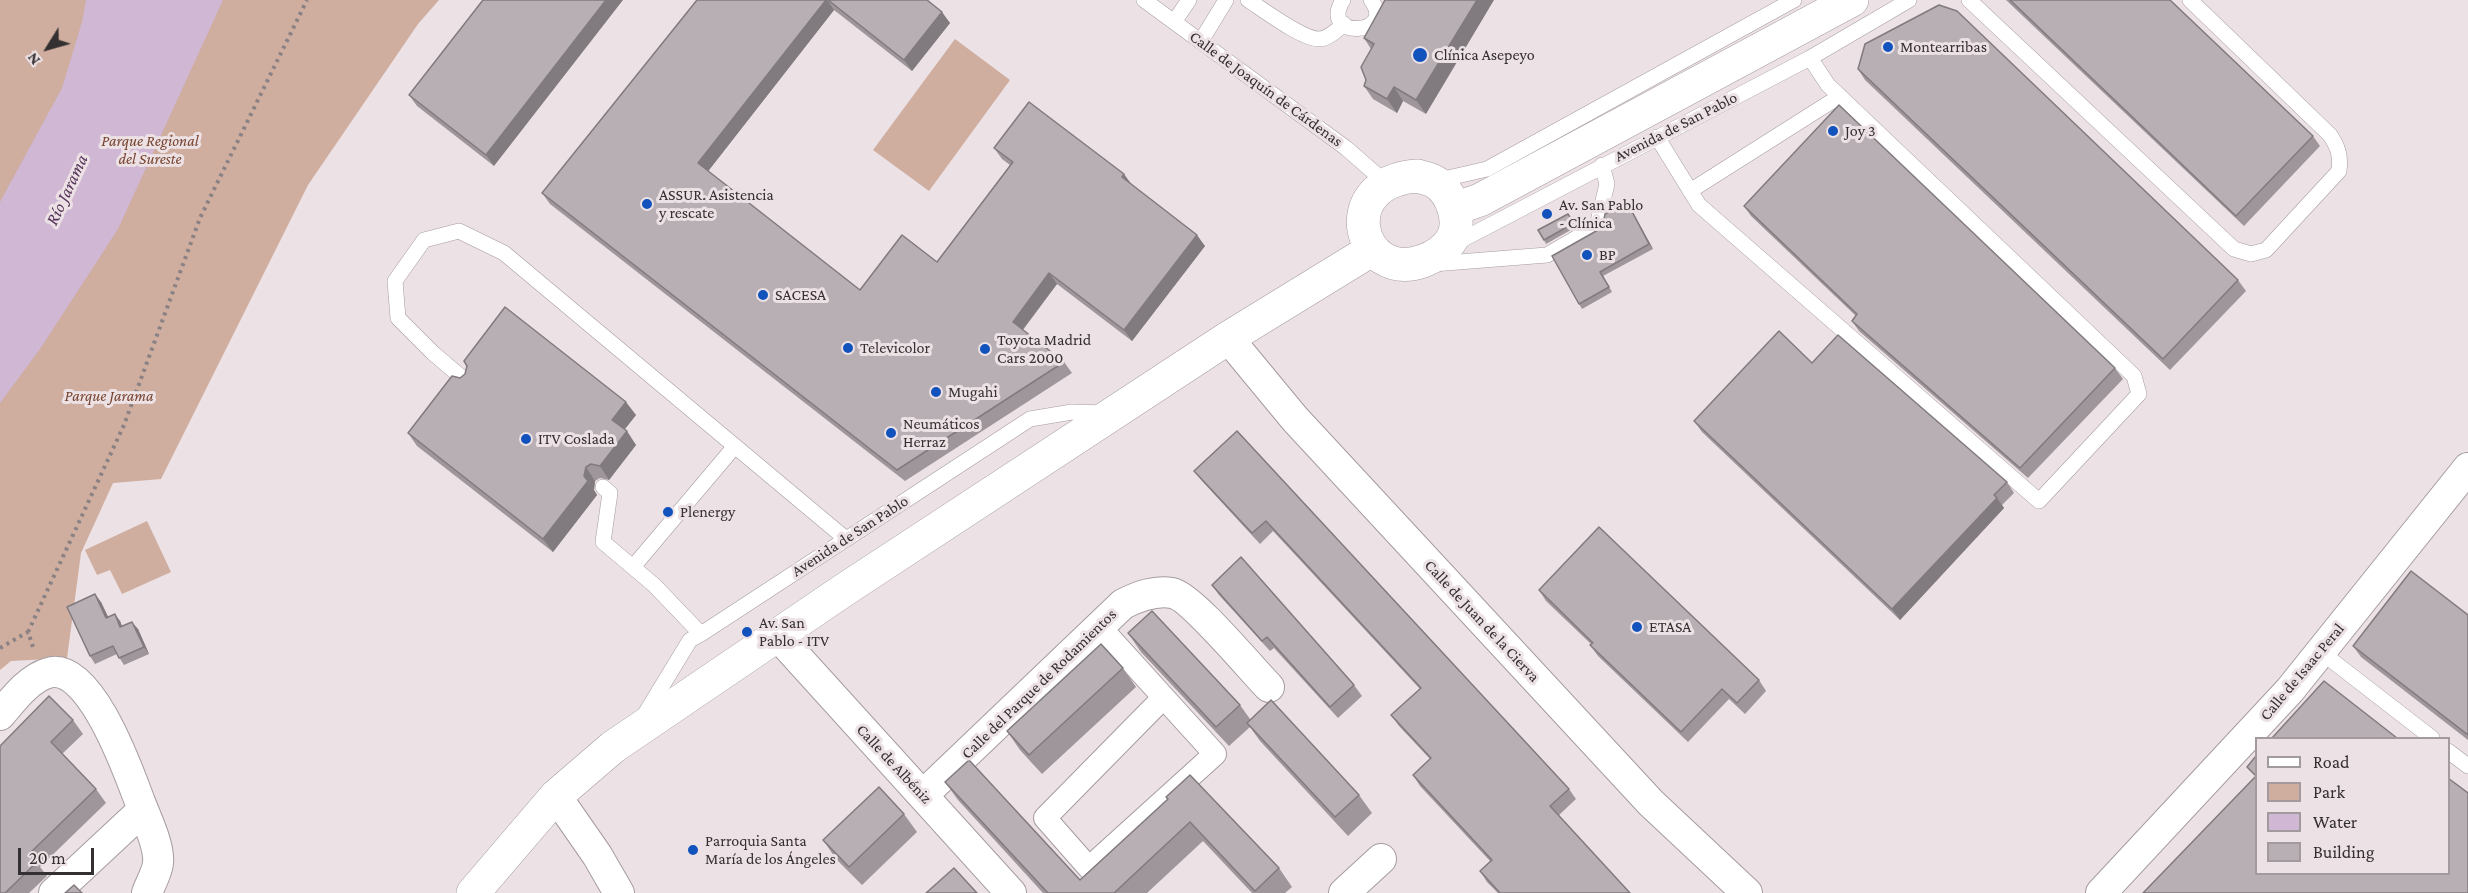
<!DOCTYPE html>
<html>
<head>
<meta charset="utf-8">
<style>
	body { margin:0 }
	#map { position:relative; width:2468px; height:893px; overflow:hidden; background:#ece1e4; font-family:"Crimson Pro",serif }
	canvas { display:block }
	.legend { position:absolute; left:2255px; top:737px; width:195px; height:138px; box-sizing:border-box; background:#ece1e4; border:2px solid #a29a9c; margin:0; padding:8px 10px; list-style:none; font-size:18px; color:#342f30 }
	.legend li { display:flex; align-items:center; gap:12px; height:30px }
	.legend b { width:30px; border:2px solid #a29a9c }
	.north { position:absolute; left:18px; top:18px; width:60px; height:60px; -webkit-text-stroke:4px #ece1e4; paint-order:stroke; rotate:233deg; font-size:16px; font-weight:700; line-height:24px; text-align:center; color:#342f30 }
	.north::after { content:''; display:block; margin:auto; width:21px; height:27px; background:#342f30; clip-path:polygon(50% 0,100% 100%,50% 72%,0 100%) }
	.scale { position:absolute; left:18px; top:848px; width:76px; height:27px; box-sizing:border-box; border:3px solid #342f30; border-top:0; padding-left:8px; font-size:18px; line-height:21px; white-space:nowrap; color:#342f30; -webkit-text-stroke:4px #ece1e4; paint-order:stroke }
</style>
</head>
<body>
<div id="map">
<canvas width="2468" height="893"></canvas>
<ul class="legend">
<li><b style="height:8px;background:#fff"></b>Road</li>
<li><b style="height:16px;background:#cfad9f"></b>Park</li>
<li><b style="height:16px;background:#d0b7d4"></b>Water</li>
<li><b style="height:16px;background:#b8afb4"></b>Building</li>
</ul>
<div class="north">N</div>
<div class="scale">20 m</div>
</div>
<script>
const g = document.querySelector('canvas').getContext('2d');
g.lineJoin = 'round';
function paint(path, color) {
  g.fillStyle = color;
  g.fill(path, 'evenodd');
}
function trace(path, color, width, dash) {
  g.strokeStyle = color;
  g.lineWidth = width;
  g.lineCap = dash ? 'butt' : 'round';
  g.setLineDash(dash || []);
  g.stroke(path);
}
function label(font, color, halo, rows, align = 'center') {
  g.font = font + ' "Crimson Pro",serif';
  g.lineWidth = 6;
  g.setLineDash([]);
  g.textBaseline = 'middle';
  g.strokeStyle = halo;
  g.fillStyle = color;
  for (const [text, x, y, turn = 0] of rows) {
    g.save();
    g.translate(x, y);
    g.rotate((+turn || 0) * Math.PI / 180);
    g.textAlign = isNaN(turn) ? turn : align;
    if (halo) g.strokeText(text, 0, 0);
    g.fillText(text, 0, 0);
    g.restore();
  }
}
paint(new Path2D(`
	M 0,0 L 439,0 L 418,24 L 308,185 L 161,479 L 113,483 L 81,553 L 67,658 L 11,661 L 0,670 Z
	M 955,39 L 1010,80 L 929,191 L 873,150 Z
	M 147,521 L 171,572 L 122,594 L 110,570 L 97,575 L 85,550 Z`), '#cfad9f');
paint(new Path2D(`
	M 86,0 L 223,0 L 118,229 L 40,349 L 0,403 L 0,202 L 62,88 L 82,22 Z`), '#d0b7d4');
const service = new Path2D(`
	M 1144,0 L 1346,148 L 1386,183
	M 1248,0 C 1264,10 1303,40 1320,39 C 1329,38 1337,30 1344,24
	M 1343,0 C 1318,40 1398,36 1371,0
	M 1969,0 L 2234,249 L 2251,254 L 2266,250 L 2339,171 C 2341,156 2338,147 2330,135 L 2190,0
	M 1174,22 L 1189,0
	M 1201,41 L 1226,0
	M 1657,137 L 1699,205 L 2039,501 L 2139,394 L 2134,376 L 1828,85 L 1810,58
	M 1435,181 L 1487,169 L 1794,0
	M 1690,191 L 1840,96
	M 1454,244 L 1810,58 L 1909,0
	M 1433,264 L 1547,255 L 1597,226 L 1607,184 L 1602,165
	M 467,382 L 433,353 L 398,318 L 395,281 L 424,240 L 459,231 L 504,253 L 846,539
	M 603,487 L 610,493 L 603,542 L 654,585 L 701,634
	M 633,567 L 735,446
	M 2321,652 L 2432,738
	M 645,714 L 690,640 L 701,634 L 1030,419 L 1072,412 L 1104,413
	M 2448,751 L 2468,766`);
const pedestrian = new Path2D(`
	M 1099,626 L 1215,754 L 1089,868 L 1045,818 L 1163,698`);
const minor = new Path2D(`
	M 1228,338 L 1295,419 L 1651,803 L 1747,893
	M 777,635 L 1011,893
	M 0,715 C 13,700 28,679 48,673 C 90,660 129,773 140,802 C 146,818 160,846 158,863 C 157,873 150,884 147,893
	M 923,795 L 1123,604 C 1139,596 1155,590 1172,593 C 1191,596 1252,670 1269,687
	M 556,796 L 597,855 L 619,893
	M 54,893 L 143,810
	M 1344,893 L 1381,859
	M 2101,893 L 2290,690 L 2468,468`);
const tertiary = new Path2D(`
	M 1418,176 C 1423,178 1431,179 1435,182 C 1452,192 1462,222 1452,239 C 1446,249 1434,257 1423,261 C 1358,284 1332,181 1418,176 Z
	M 1454,209 L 1480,200 L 1852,0
	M 473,893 L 556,796 L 613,747 L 844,590 L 1228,338 L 1373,249`);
trace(service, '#a69c9f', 16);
trace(pedestrian, '#a69c9f', 24);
trace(minor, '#a69c9f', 32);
trace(tertiary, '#a69c9f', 34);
trace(new Path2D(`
	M 28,632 L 124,425 L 200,218 L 307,0
	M 0,648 L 28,632 L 34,650`), '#898183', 4, [3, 4.5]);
trace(service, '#fff', 15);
trace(pedestrian, '#fff', 22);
trace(minor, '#fff', 30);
trace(tertiary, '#fff', 33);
paint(new Path2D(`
	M 483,0 L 494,166 L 417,106 L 409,95 Z
	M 697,0 L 927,0 L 950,23 L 912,71 L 834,10 L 708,171 L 860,290 L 937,262 L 1010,165 L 1002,159 L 994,148 L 1131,184 L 1205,246 L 1132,341 L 1057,284 L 1023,330 L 1064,362 L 1072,373 L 905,481 L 550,204 L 542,193 Z
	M 1385,0 L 1426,114 L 1403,101 L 1397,113 L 1373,99 L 1364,86 L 1366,80 L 1371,49 L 1364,38 Z
	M 2006,0 L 2170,0 L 2313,136 L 2320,146 L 2244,226 Z
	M 1858,69 L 2238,280 L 2246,291 L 2170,370 L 1865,80 Z
	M 1744,206 L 2115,368 L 2123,379 L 2028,478 L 1859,331 L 1852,321 L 1856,316 L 1751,216 Z
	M 1630,207 L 1653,249 L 1603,276 L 1612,292 L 1582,309 L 1579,304 Z
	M 1568,214 L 1576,227 L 1546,244 L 1544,240 Z
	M 1812,363 L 2007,482 L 2014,493 L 2002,505 L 2004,508 L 1900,620 L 1702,432 L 1694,421 Z
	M 465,374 L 636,415 L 624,430 L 636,445 L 609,480 L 600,478 L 595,481 L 594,490 L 597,495 L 553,552 L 417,446 L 408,433 L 460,378 Z
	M 1237,431 L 1569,789 L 1576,799 L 1558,816 L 1630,893 L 1498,893 L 1487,882 L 1480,871 L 1490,861 L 1420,786 L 1413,775 L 1430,759 L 1399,726 L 1391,715 L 1420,689 L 1273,531 L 1260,544 L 1202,481 L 1194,471 Z
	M 1212,585 L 1354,685 L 1362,696 L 1338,718 L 1274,648 L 1270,651 L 1219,595 Z
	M 1539,590 L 1759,680 L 1766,691 L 1745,714 L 1729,699 L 1688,742 L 1598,656 L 1590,645 L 1591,644 L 1546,601 Z
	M 101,602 L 108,617 L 120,621 L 122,626 L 138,629 L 149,654 L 124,665 L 117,654 L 95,664 L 90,656 Z
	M 2468,615 L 2468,740 L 2361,657 L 2353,646 Z
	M 1128,633 L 1240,705 L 1250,719 L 1359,795 L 1372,813 L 1348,836 L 1260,741 L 1250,727 L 1229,746 L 1141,652 Z
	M 1123,668 L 1136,687 L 1042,774 L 1020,750 L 1007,731 Z
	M 73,720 L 83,734 L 62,754 L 96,789 L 106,803 L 40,867 L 47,876 L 29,893 L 0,893 L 0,746 Z
	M 945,782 L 1080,880 L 1168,799 L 1279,868 L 1292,887 L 1285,893 L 1252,893 L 1203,841 L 1147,893 L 1043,893 L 958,800 Z
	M 904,814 L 917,832 L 862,885 L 836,859 L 823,840 Z`), '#9e969b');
paint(new Path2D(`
	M 606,0 L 623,0 L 494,166 L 486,155 Z
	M 826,0 L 827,0 L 834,10 L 706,174 L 698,163 Z
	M 1477,0 L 1494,0 L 1426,114 L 1416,100 Z
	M 942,12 L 950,23 L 912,71 L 904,60 Z
	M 1394,87 L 1403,101 L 1397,113 L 1387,99 Z
	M 1124,174 L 1132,185 L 1122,177 Z
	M 1627,202 L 1630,207 L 1653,249 L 1649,244 Z
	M 1197,235 L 1205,246 L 1132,341 L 1124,330 Z
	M 1049,273 L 1057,284 L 1020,333 L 1013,322 Z
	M 626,402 L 636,415 L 621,434 L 612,420 Z
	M 627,431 L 636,445 L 609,480 L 600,466 Z
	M 586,467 L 595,481 L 594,490 L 584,476 Z
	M 588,481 L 597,495 L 553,552 L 543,539 Z
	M 1997,498 L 2004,508 L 1900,620 L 1892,609 Z
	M 95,594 L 101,602 L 112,625 L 106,618 Z
	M 115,614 L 120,621 L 125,635 L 120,627 Z
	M 132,622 L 138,629 L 149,654 L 144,647 Z`), '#817a7e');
const building = new Path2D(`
	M 483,0 L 606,0 L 486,155 L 409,95 Z
	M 697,0 L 826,0 L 698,163 L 860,290 L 902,235 L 937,262 L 1013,162 L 994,148 L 1029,102 L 1124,174 L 1122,177 L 1197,235 L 1124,330 L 1049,273 L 1013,322 L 1064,362 L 897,470 L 542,193 Z
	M 828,0 L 927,0 L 942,12 L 904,60 Z
	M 1385,0 L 1477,0 L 1416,100 L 1394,87 L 1387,99 L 1364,86 L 1366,80 L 1361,67 L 1374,44 L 1364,38 Z
	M 2010,0 L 2170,0 L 2313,136 L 2236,216 Z
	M 1939,5 L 1957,11 L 2238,280 L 2163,359 L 1858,69 L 1865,44 Z
	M 1839,105 L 2115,368 L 2020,468 L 1852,321 L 1857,314 L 1744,206 Z
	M 1627,202 L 1649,244 L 1600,272 L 1609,287 L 1579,304 L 1552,256 L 1598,230 L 1603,224 L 1605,214 Z
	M 1568,214 L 1574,223 L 1544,240 L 1538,230 Z
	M 505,307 L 626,402 L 612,420 L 627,431 L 600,466 L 591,464 L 586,467 L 584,476 L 588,481 L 543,539 L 408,433 L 452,376 L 460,378 L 465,374 L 467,366 L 464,361 Z
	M 1779,331 L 1812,363 L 1838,335 L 2007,482 L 1994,495 L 1997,498 L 1892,609 L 1694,421 Z
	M 1237,431 L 1569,789 L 1550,806 L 1630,893 L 1500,893 L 1480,871 L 1492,860 L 1413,775 L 1431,758 L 1391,715 L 1421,688 L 1266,521 L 1252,533 L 1194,471 Z
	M 1599,527 L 1759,680 L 1737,703 L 1722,689 L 1681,732 L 1590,645 L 1593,643 L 1539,590 Z
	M 1241,557 L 1354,685 L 1330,707 L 1267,637 L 1262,641 L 1212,585 Z
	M 2411,571 L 2468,615 L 2468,735 L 2353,646 Z
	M 95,594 L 106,618 L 115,614 L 120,627 L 132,622 L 144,647 L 119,658 L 113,646 L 90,656 L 67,607 Z
	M 1152,611 L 1240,705 L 1216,727 L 1128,633 Z
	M 1101,644 L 1123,668 L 1029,755 L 1007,731 Z
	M 2324,681 L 2397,738 L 2272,738 Z
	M 49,696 L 73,720 L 51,742 L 96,789 L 29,854 L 37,862 L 5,893 L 0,893 L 0,746 Z
	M 1271,700 L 1359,795 L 1335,817 L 1247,723 Z
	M 2256,756 L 2256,873 L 2448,873 L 2448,778 L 2468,793 L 2468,893 L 2143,893 L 2256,776 L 2247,767 Z
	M 969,760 L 1080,880 L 1168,799 L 1166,797 L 1190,775 L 1279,868 L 1255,891 L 1190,822 L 1114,893 L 1048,893 L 945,782 Z
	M 879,787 L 904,814 L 849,867 L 823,840 Z
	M 954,868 L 977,893 L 926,893 Z
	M 74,885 L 82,893 L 65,893 Z`);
paint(building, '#b8afb4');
trace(building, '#817a7e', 1.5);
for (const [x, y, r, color] of [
	[1888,47,6,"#1152bd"],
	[1420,55,8,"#1152bd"],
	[1833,131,6,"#1152bd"],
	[647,204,6,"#1152bd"],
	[1547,214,6,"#1152bd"],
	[1587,255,6,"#1152bd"],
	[763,295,6,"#1152bd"],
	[848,348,6,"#1152bd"],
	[985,349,6,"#1152bd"],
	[936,392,6,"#1152bd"],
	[891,433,6,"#1152bd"],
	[526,439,6,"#1152bd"],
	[668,512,6,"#1152bd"],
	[1637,627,6,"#1152bd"],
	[747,632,6,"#1152bd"],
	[693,850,6,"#1152bd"]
]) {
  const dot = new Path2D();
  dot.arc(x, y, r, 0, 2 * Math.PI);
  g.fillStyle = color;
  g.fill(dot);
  trace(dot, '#ece1e4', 2);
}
label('16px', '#342f30', '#ece1e4', [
	["Montearribas",1900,47],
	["Clínica Asepeyo",1434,55],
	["Joy 3",1845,131],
	["ASSUR. Asistencia",659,195],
	["y rescate",659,213],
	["Av. San Pablo",1559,205],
	["- Clínica",1559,223],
	["BP",1599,255],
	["SACESA",775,295],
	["Toyota Madrid",997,340],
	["Cars 2000",997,358],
	["Televicolor",860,348],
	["Mugahi",948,392],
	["Neumáticos",903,424],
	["Herraz",903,442],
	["ITV Coslada",538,439],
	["Plenergy",680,512],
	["Av. San",759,623],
	["Pablo - ITV",759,641],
	["ETASA",1649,627],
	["Parroquia Santa",705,841],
	["María de los Ángeles",705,859]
], 'left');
label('16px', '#342f30', '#ece1e4', [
	["Calle de Joaquín de Cárdenas",1266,89,36],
	["Avenida de San Pablo",1676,127,-27],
	["Avenida de San Pablo",850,536,-33],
	["Calle de Juan de la Cierva",1482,621,47],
	["Calle de Isaac Peral",2302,672,-50],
	["Calle del Parque de Rodamientos",1039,684,-44],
	["Calle de Albéniz",894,764,47]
]);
label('italic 16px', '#78442f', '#ece1e4', [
	["Parque Regional",150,141],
	["del Sureste",150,159],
	["Parque Jarama",109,396]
]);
label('italic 18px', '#55335b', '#ece1e4', [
	["Río Jarama",67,190,-65]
]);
</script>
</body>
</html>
